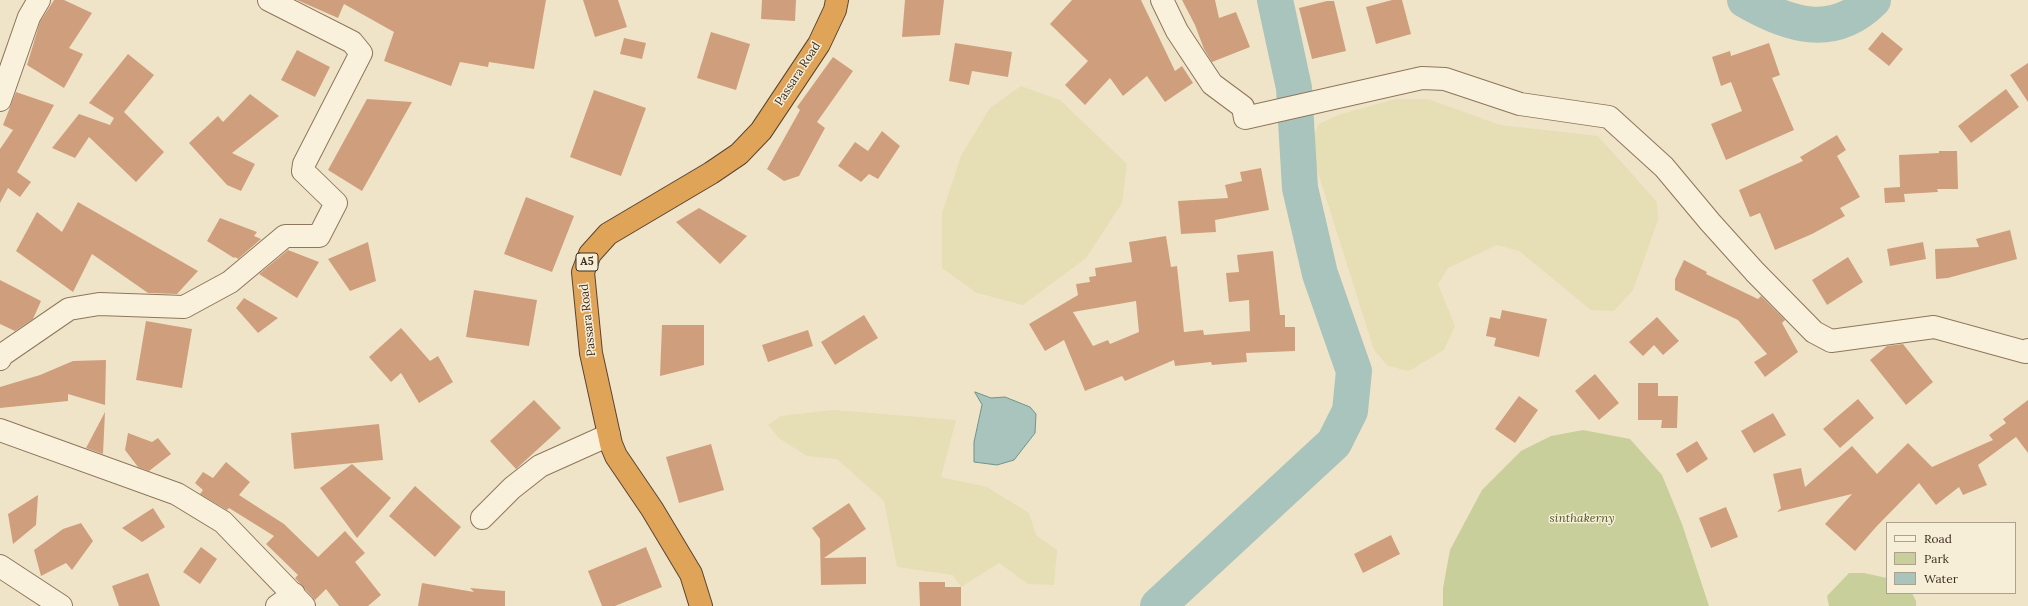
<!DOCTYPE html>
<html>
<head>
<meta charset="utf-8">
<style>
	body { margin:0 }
	#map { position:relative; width:2028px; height:606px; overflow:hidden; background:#f0e4c8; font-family:Lora,serif }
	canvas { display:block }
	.legend { position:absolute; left:1886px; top:522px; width:130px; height:72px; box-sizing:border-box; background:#f7eed8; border:1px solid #ada18e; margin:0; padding:5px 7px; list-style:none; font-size:12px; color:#3d2e20 }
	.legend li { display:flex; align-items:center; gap:8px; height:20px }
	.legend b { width:20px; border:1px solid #ada18e }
</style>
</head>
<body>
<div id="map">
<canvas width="2028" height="606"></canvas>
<ul class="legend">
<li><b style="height:5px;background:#faf1dc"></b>Road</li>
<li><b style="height:11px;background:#c9cf9b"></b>Park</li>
<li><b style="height:11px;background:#a9c4bc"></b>Water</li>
</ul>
</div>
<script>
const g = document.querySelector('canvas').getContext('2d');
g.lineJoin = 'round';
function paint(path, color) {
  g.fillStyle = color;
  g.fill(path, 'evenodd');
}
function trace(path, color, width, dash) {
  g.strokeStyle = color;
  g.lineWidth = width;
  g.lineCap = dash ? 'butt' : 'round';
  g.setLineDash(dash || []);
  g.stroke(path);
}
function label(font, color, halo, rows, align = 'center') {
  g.font = font + ' Lora,serif';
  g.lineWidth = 3;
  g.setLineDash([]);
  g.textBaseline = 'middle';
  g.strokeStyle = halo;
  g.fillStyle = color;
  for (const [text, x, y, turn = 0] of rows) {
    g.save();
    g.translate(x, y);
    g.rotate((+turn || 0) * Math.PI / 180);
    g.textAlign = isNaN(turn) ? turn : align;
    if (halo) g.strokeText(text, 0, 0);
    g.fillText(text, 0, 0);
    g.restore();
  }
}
paint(new Path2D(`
	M 1021,86 L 1060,100 L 1127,164 L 1122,203 L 1086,258 L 1023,305 L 977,293 L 942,268 L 942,213 L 961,156 L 990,108 Z
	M 1396,99 L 1428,99 L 1500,125 L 1598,136 L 1657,202 L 1658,220 L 1633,290 L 1614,311 L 1591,310 L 1519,251 L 1497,245 L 1448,268 L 1438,284 L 1455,326 L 1444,350 L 1409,371 L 1388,366 L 1374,350 L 1309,144 L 1319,124 L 1338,115 Z
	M 833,410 L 956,420 L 941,477 L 987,487 L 1029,513 L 1036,535 L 1057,550 L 1054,585 L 1028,584 L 999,563 L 961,587 L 953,575 L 897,567 L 884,501 L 837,459 L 807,456 L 780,439 L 768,425 L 781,416 Z`), '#e6deb5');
paint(new Path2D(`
	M 1583,430 L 1630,439 L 1662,475 L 1682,524 L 1709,606 L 1443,606 L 1443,588 L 1450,550 L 1482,490 L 1521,451 L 1551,436 Z
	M 1849,573 L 1864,573 L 1887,578 L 1887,593 L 1912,593 L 1916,601 L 1916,606 L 1829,606 L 1827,596 Z`), '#c9cf9b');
const water = new Path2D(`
	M 975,392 L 991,398 L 1005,397 L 1030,407 L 1036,414 L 1035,433 L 1014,460 L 997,465 L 974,462 L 974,442 L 982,405 Z`);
paint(water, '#a9c4bc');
trace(water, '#6f938a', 1);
trace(new Path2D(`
	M 1745,0 C 1788,25 1833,40 1873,0
	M 1158,606 L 1334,443 L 1350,411 L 1354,371 L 1320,274 L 1300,188 L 1294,88 L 1275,0`), '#a9c4bc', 36);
paint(new Path2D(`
	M 54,0 L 64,0 L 92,13 L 69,48 L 83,54 L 64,88 L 27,65 L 40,22 Z
	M 297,0 L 546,0 L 534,69 L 489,62 L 488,67 L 460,62 L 451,86 L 384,61 L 394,32 L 344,4 L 338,18 Z
	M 583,0 L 618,0 L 627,27 L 595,37 Z
	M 762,0 L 796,0 L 795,21 L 761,19 Z
	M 905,0 L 944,0 L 940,35 L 902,37 Z
	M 1072,0 L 1141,0 L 1175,71 L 1182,66 L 1193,83 L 1165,102 L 1147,76 L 1123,96 L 1110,78 L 1085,105 L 1065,85 L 1088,61 L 1050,24 Z
	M 1182,0 L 1215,0 L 1219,18 L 1236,12 L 1250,47 L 1212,62 L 1204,49 L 1195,25 Z
	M 1392,0 L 1402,0 L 1411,34 L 1376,44 L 1366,7 Z
	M 1327,1 L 1334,1 L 1346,51 L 1312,59 L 1299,8 Z
	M 711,32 L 750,44 L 736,90 L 697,78 Z
	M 1882,32 L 1903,49 L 1889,66 L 1868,49 Z
	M 624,38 L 646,43 L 642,59 L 620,54 Z
	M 955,43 L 1012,52 L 1008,77 L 972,71 L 969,85 L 949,81 Z
	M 1769,43 L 1780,75 L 1772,78 L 1794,130 L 1726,160 L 1711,124 L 1742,111 L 1731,82 L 1721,86 L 1712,57 L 1730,51 L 1731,56 Z
	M 297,50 L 330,67 L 315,97 L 281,80 Z
	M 128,54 L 154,75 L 124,112 L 164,152 L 136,182 L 89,137 L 75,158 L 52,148 L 79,114 L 110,125 L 114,118 L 89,103 Z
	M 833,57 L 853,71 L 817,122 L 825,128 L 799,176 L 784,181 L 767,169 L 800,110 L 797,107 Z
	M 2028,63 L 2028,102 L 2010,75 Z
	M 2006,89 L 2019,107 L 1971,143 L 1958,126 Z
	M 594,90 L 646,108 L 621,176 L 570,157 Z
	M 16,92 L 54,105 L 17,172 L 31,182 L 20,197 L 8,188 L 0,203 L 0,149 L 13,130 L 3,125 Z
	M 250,94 L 279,116 L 232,153 L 255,164 L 241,191 L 227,185 L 189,143 L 218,116 L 223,122 Z
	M 367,99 L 412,102 L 362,191 L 328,170 Z
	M 882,131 L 900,146 L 878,179 L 869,174 L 861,182 L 838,166 L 855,142 L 868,151 Z
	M 1837,135 L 1846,150 L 1837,156 L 1860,197 L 1840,208 L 1845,216 L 1812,234 L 1775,250 L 1760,213 L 1750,217 L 1739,190 L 1803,161 L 1800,157 Z
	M 1939,151 L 1957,151 L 1958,189 L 1937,189 L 1938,192 L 1904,194 L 1905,202 L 1885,203 L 1884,188 L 1900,187 L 1899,155 L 1939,153 Z
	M 1261,168 L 1269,210 L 1215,220 L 1216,232 L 1181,234 L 1178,201 L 1228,198 L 1225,185 L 1242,181 L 1240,172 Z
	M 526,197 L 574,216 L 552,272 L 504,254 Z
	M 78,202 L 198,271 L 177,294 L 148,293 L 92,254 L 73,292 L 16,251 L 37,212 L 62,232 Z
	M 699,208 L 747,236 L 720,264 L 676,222 Z
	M 220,218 L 257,232 L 254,236 L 261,239 L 238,259 L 235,257 L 234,258 L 207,241 Z
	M 2010,230 L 2017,259 L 1948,278 L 1936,279 L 1935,249 L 1979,247 L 1976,239 Z
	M 1166,236 L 1171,267 L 1177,266 L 1184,332 L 1203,330 L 1204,335 L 1250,331 L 1249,300 L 1229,302 L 1226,273 L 1239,272 L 1237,255 L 1273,251 L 1280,315 L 1285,315 L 1285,327 L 1295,327 L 1295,351 L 1246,353 L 1247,362 L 1212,365 L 1211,362 L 1175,366 L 1174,360 L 1125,381 L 1122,376 L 1085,391 L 1064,340 L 1045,351 L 1029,324 L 1078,295 L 1076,284 L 1090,282 L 1089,277 L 1096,276 L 1095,268 L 1132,262 L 1129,242 ZM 1136,301 L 1139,332 L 1110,344 L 1108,340 L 1093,346 L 1073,312 Z
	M 368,242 L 376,281 L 350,291 L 328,259 Z
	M 1923,242 L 1926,259 L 1890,266 L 1887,249 Z
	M 288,250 L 319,262 L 297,298 L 259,274 Z
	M 1848,257 L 1863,282 L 1827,305 L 1812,280 Z
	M 1684,260 L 1707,272 L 1706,274 L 1758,299 L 1761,296 L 1785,320 L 1782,323 L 1798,352 L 1765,377 L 1754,362 L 1767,354 L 1738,320 L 1675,290 L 1675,279 Z
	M 0,280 L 41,301 L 33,319 L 15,331 L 0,324 Z
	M 474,290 L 537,300 L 529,346 L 466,337 Z
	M 244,298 L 278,318 L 258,333 L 236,308 Z
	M 1502,310 L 1547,319 L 1539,357 L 1494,346 L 1496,338 L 1486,336 L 1490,317 L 1500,319 Z
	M 864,315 L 878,338 L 835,365 L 821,342 Z
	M 1657,317 L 1679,341 L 1663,355 L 1654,345 L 1643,356 L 1629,342 Z
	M 146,321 L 192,329 L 182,388 L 136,380 Z
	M 662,325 L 704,325 L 704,365 L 660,376 Z
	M 401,328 L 430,361 L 438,356 L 453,382 L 419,403 L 401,373 L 391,382 L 369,357 Z
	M 808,330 L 813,346 L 768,362 L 762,345 Z
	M 1903,344 L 1933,382 L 1906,405 L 1870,360 L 1887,346 Z
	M 106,360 L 105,405 L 68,394 L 68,401 L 0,408 L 0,387 L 40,375 L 73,361 Z
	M 1595,374 L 1619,403 L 1599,420 L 1575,391 Z
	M 1638,383 L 1658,383 L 1658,396 L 1678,396 L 1677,428 L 1661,428 L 1662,420 L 1638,420 Z
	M 1519,396 L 1538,410 L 1515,443 L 1495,429 Z
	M 1858,399 L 1874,418 L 1840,448 L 1823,429 Z
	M 534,400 L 561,428 L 516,469 L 490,441 Z
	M 2028,400 L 2028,453 L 2016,437 L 1978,465 L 1987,485 L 1963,495 L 1959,487 L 1936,505 L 1919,483 L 1876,527 L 1855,551 L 1825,524 L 1852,494 L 1777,512 L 1781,508 L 1773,474 L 1801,468 L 1805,487 L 1852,446 L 1877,474 L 1908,443 L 1932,467 L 1993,440 L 1989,435 L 2006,423 L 2003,419 Z
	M 105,412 L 103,454 L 86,448 Z
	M 1773,413 L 1786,435 L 1754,453 L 1741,431 Z
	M 379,424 L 383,460 L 294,469 L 291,433 Z
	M 128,433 L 152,442 L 158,438 L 171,454 L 149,471 L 138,467 L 125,450 Z
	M 1697,441 L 1708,459 L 1687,473 L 1676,454 Z
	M 711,444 L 724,490 L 679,503 L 666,457 Z
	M 226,462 L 250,482 L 239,495 L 284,524 L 318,557 L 345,531 L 365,553 L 355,562 L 381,595 L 368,606 L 339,606 L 326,589 L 315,600 L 295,578 L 298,575 L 266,544 L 274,536 L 229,508 L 227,510 L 200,494 L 203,490 L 195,483 L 203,472 L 213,478 Z
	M 352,464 L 391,498 L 357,538 L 320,488 Z
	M 415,486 L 461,527 L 435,557 L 389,516 Z
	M 38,495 L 36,525 L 13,544 L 8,514 Z
	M 849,503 L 866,529 L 824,558 L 866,557 L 866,584 L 821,585 L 820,539 L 812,528 Z
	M 1726,507 L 1738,537 L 1711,548 L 1699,518 Z
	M 153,508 L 165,527 L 142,542 L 122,528 Z
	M 81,523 L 93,541 L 72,570 L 66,563 L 41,576 L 34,550 L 63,529 Z
	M 1391,535 L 1400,554 L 1363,573 L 1354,554 Z
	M 201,547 L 217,559 L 200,584 L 183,572 Z
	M 646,547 L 662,587 L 615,606 L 602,606 L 588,571 Z
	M 148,573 L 160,606 L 119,606 L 112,586 Z
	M 919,582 L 945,582 L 945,587 L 961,587 L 961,606 L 920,606 Z
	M 422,583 L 474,592 L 470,588 L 505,591 L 505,606 L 418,606 Z`), '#cf9f7d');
const minor = new Path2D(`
	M 1162,0 L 1177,31 L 1212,84 L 1243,107 L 1245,118 L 1422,78 L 1445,79 L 1520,104 L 1609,117 L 1664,167 L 1710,222 L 1755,272 L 1814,332 L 1831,341 L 1934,327 L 2025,352 L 2028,350
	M 0,100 L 29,17 L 39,0
	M 0,359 L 2,355 L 69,309 L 99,304 L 184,307 L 230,282 L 285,236 L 319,236 L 336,203 L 303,171 L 304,164 L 361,53 L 352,42 L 269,0
	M 0,430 L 177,494 L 223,522 L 304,606
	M 482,518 L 512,488 L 540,466 L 609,435
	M 0,566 L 61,606
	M 277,606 L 294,594`);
const highway = new Path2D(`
	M 701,606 L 691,574 L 652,509 L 616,456 L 611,444 L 591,353 L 583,272 L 590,254 L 608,234 L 711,173 L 739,154 L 761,131 L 819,44 L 835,10 L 837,0`);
trace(minor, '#8d765c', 24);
trace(highway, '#5b4430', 24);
trace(minor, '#faf1dc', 22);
trace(highway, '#e0a458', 22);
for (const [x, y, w] of [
	[587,262,22]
]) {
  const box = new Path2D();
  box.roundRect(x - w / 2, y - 9, w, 18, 3);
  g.fillStyle = '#f7eed8';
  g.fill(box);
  trace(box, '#3d2e20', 1);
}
label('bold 11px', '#3d2e20', null, [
	["A5",587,262]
]);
label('12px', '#3d2e20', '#f7eed8', [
	["Passara Road",798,74,-57],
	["Passara Road",588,320,-96]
]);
label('italic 12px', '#4d5a26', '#f7eed8', [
	["sinthakerny",1582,519]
]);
</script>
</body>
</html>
